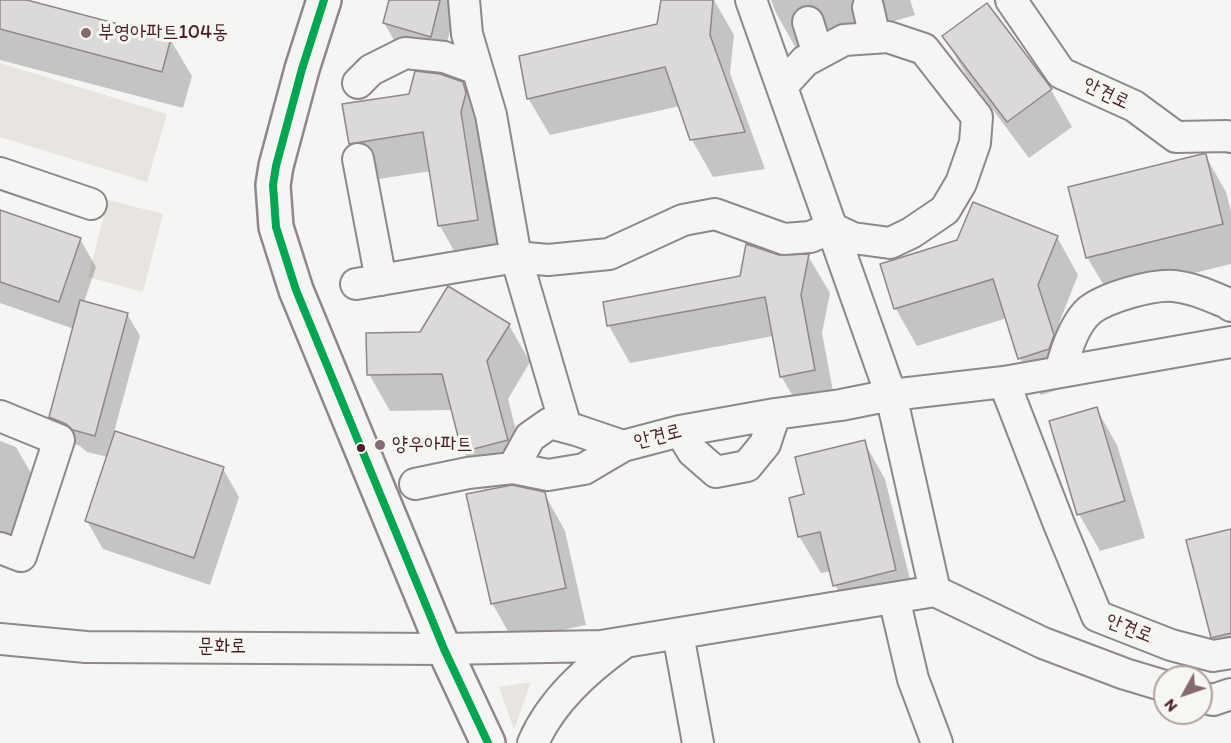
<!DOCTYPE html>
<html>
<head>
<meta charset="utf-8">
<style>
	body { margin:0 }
	#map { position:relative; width:1231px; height:743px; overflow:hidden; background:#f5f5f3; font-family:Itim,sans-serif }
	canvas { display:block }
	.north { position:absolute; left:1153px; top:665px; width:60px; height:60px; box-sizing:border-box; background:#f6f6f2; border:2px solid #b1a0a2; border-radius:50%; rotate:230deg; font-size:16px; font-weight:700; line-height:24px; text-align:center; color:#4a1f2b }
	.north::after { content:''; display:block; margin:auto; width:21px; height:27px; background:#866a71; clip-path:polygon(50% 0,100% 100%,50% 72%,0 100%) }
</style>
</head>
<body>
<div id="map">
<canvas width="1231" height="743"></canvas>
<div class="north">N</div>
</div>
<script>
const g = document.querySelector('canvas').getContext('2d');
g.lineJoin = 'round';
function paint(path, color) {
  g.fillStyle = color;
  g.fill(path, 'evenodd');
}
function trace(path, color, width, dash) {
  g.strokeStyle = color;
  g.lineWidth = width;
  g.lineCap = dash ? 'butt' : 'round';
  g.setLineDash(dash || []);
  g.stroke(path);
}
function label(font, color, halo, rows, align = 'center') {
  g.font = font + ' Itim,"Poor Story",sans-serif';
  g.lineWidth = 6;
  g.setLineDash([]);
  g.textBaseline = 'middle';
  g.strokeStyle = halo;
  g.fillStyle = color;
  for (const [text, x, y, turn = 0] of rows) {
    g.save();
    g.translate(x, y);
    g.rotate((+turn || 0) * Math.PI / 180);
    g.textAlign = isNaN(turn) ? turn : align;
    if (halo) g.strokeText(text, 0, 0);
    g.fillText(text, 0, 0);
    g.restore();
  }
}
paint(new Path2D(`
	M 0,63 L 167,114 L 147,182 L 0,137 Z
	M 108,200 L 163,214 L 143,292 L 88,277 Z
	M 531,682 L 514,730 L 499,687 Z`), '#e8e4e2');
paint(new Path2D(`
	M 0,0 L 22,0 L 170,39 L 192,76 L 183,108 L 0,60 Z
	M 390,0 L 458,0 L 443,58 L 397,45 L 384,23 Z
	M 663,0 L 714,0 L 734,35 L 730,73 L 765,169 L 713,177 L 692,140 L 680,106 L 550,135 L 528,98 L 658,25 Z
	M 771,0 L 910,0 L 915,15 L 797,50 L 776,13 Z
	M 944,37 L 1051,90 L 1072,127 L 1029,158 L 966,74 Z
	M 462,84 L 484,121 L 487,131 L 481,150 L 499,257 L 461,263 L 440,226 L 431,171 L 372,180 L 350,143 L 410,95 Z
	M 1205,155 L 1226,192 L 1231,211 L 1231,264 L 1109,294 L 1087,257 Z
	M 0,212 L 80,239 L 96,267 L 84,302 L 127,314 L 140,336 L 114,432 L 223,469 L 239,497 L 210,585 L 103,549 L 87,521 L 108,457 L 87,452 L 80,446 L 63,439 L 50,417 L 74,329 L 0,303 Z
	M 1057,237 L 1078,275 L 1059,323 L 1074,373 L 1070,386 L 1041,395 L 1020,358 L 1007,318 L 917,346 L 896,309 L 882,265 Z
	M 808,256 L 830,293 L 822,333 L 836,407 L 803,413 L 781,376 L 773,336 L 630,363 L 609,326 L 741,278 L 778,257 Z
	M 509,325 L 530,362 L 508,399 L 528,477 L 485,489 L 464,452 L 453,410 L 390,411 L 369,374 Z
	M 1096,408 L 1117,445 L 1145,538 L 1100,551 L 1079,514 Z
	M 0,441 L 16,447 L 32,475 L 7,546 L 0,544 Z
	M 864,442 L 885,479 L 917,607 L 856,622 L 835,585 L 831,571 L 821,573 L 799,536 L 806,495 Z
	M 544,493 L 565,531 L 586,625 L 513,640 L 492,603 Z
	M 1231,531 L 1231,669 L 1213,637 Z`), '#0003');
const building = new Path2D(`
	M 0,0 L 27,0 L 171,38 L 162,72 L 0,29 Z
	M 389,0 L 440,0 L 431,37 L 383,23 Z
	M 661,0 L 713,0 L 710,35 L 745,132 L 690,140 L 665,67 L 527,99 L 519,56 L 657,24 Z
	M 987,3 L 1052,89 L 1007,122 L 942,36 Z
	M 415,71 L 440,74 L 463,82 L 466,93 L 461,112 L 478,220 L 438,226 L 423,132 L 349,144 L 342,104 L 409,94 Z
	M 1202,154 L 1206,154 L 1223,224 L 1086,258 L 1068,187 Z
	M 973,202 L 1058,236 L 1038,285 L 1054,335 L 1049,349 L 1018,359 L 993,279 L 894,309 L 880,264 L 957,240 Z
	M 0,210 L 81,238 L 59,302 L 0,282 Z
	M 746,244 L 779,255 L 809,254 L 801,295 L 815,370 L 780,377 L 765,297 L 607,326 L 603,302 L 740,276 Z
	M 448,286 L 510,324 L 487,361 L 508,440 L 462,452 L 442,374 L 367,375 L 366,333 L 420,332 Z
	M 80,300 L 128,313 L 95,436 L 73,430 L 66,424 L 49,417 Z
	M 1097,407 L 1125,501 L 1077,515 L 1049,421 Z
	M 115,431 L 224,467 L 194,558 L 85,521 Z
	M 865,440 L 896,570 L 833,586 L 820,532 L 798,537 L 789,498 L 804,494 L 795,457 Z
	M 512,485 L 545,492 L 566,588 L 491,604 L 466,494 Z
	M 1231,529 L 1231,633 L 1211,638 L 1186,540 Z`);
paint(building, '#dcdad9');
trace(building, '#8f8788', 1.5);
const minor = new Path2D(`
	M 464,0 L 467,34 L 491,115 L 516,257 L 566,427
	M 751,0 L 891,395 L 935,591
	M 1011,0 L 1061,73 L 1134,106 L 1176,137 L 1227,136 L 1231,137
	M 868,7 L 875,38
	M 808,22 L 818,54
	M 358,83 L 371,70 L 405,53 L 444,57 L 477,69
	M 358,159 L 381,280
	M 0,173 L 91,204
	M 356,284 L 516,257 L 548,260 L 609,254 L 683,220 L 715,214 L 784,239 L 810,237 L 832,228 L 853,238 L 890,243 L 911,233 L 945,210 L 961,183 L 975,143 L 977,117 L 924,49 L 888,37 L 844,40 L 805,61 L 782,86
	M 1060,372 C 1065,353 1074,323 1090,310 C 1107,297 1153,284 1174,286 C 1193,288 1210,296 1227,303 L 1231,306
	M 1004,382 L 1059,524 L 1097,616 L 1171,645 L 1213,656 L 1231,653
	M 0,416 L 59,440 L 21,556 L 0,548
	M 680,431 L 693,452 L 716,472 L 747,466 L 765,444 L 775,414
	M 513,468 L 548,475 L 584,469 L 623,446
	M 415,484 L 468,473 L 513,468 L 530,437 L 550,423 L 576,430 L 623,446 L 680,431 L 775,414 L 841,405 L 891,395 L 1004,382 L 1231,342
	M 894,598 L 913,679 L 937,743
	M 678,634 L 698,743
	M 0,639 L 86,647 L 444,649 L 601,646 L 935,591 L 1043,643 L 1125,674 L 1165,686
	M 1201,697 L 1213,700 L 1231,694
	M 533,743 C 551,701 587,669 624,643`);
const major = new Path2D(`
	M 324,0 L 302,69 L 276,166 L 273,185 L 276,227 L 296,290 L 444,649 L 488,743`);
trace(minor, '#8f8788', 34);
trace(major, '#8f8788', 38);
trace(minor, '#f5f5f3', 30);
trace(major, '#f5f5f3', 33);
trace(new Path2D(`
	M 324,0 L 302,69 L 276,166 L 273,185 L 276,227 L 296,290 L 444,649 L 488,743`), '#00a651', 8);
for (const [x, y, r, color] of [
	[86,33,6,"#866a71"],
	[380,445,6,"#866a71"],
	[361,448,5,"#4a1f2b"]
]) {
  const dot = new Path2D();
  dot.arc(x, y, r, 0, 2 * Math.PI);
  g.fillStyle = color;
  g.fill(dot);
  trace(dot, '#f6f6f2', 2);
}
label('20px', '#4a1f2b', '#f6f6f2', [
	["부영아파트104동",98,33],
	["양우아파트",392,445]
], 'left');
label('20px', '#4a1f2b', '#f6f6f2', [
	["안견로",1106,94,25],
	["안견로",658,437,-14],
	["안견로",1129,629,21],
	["문화로",222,647]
]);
</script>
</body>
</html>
